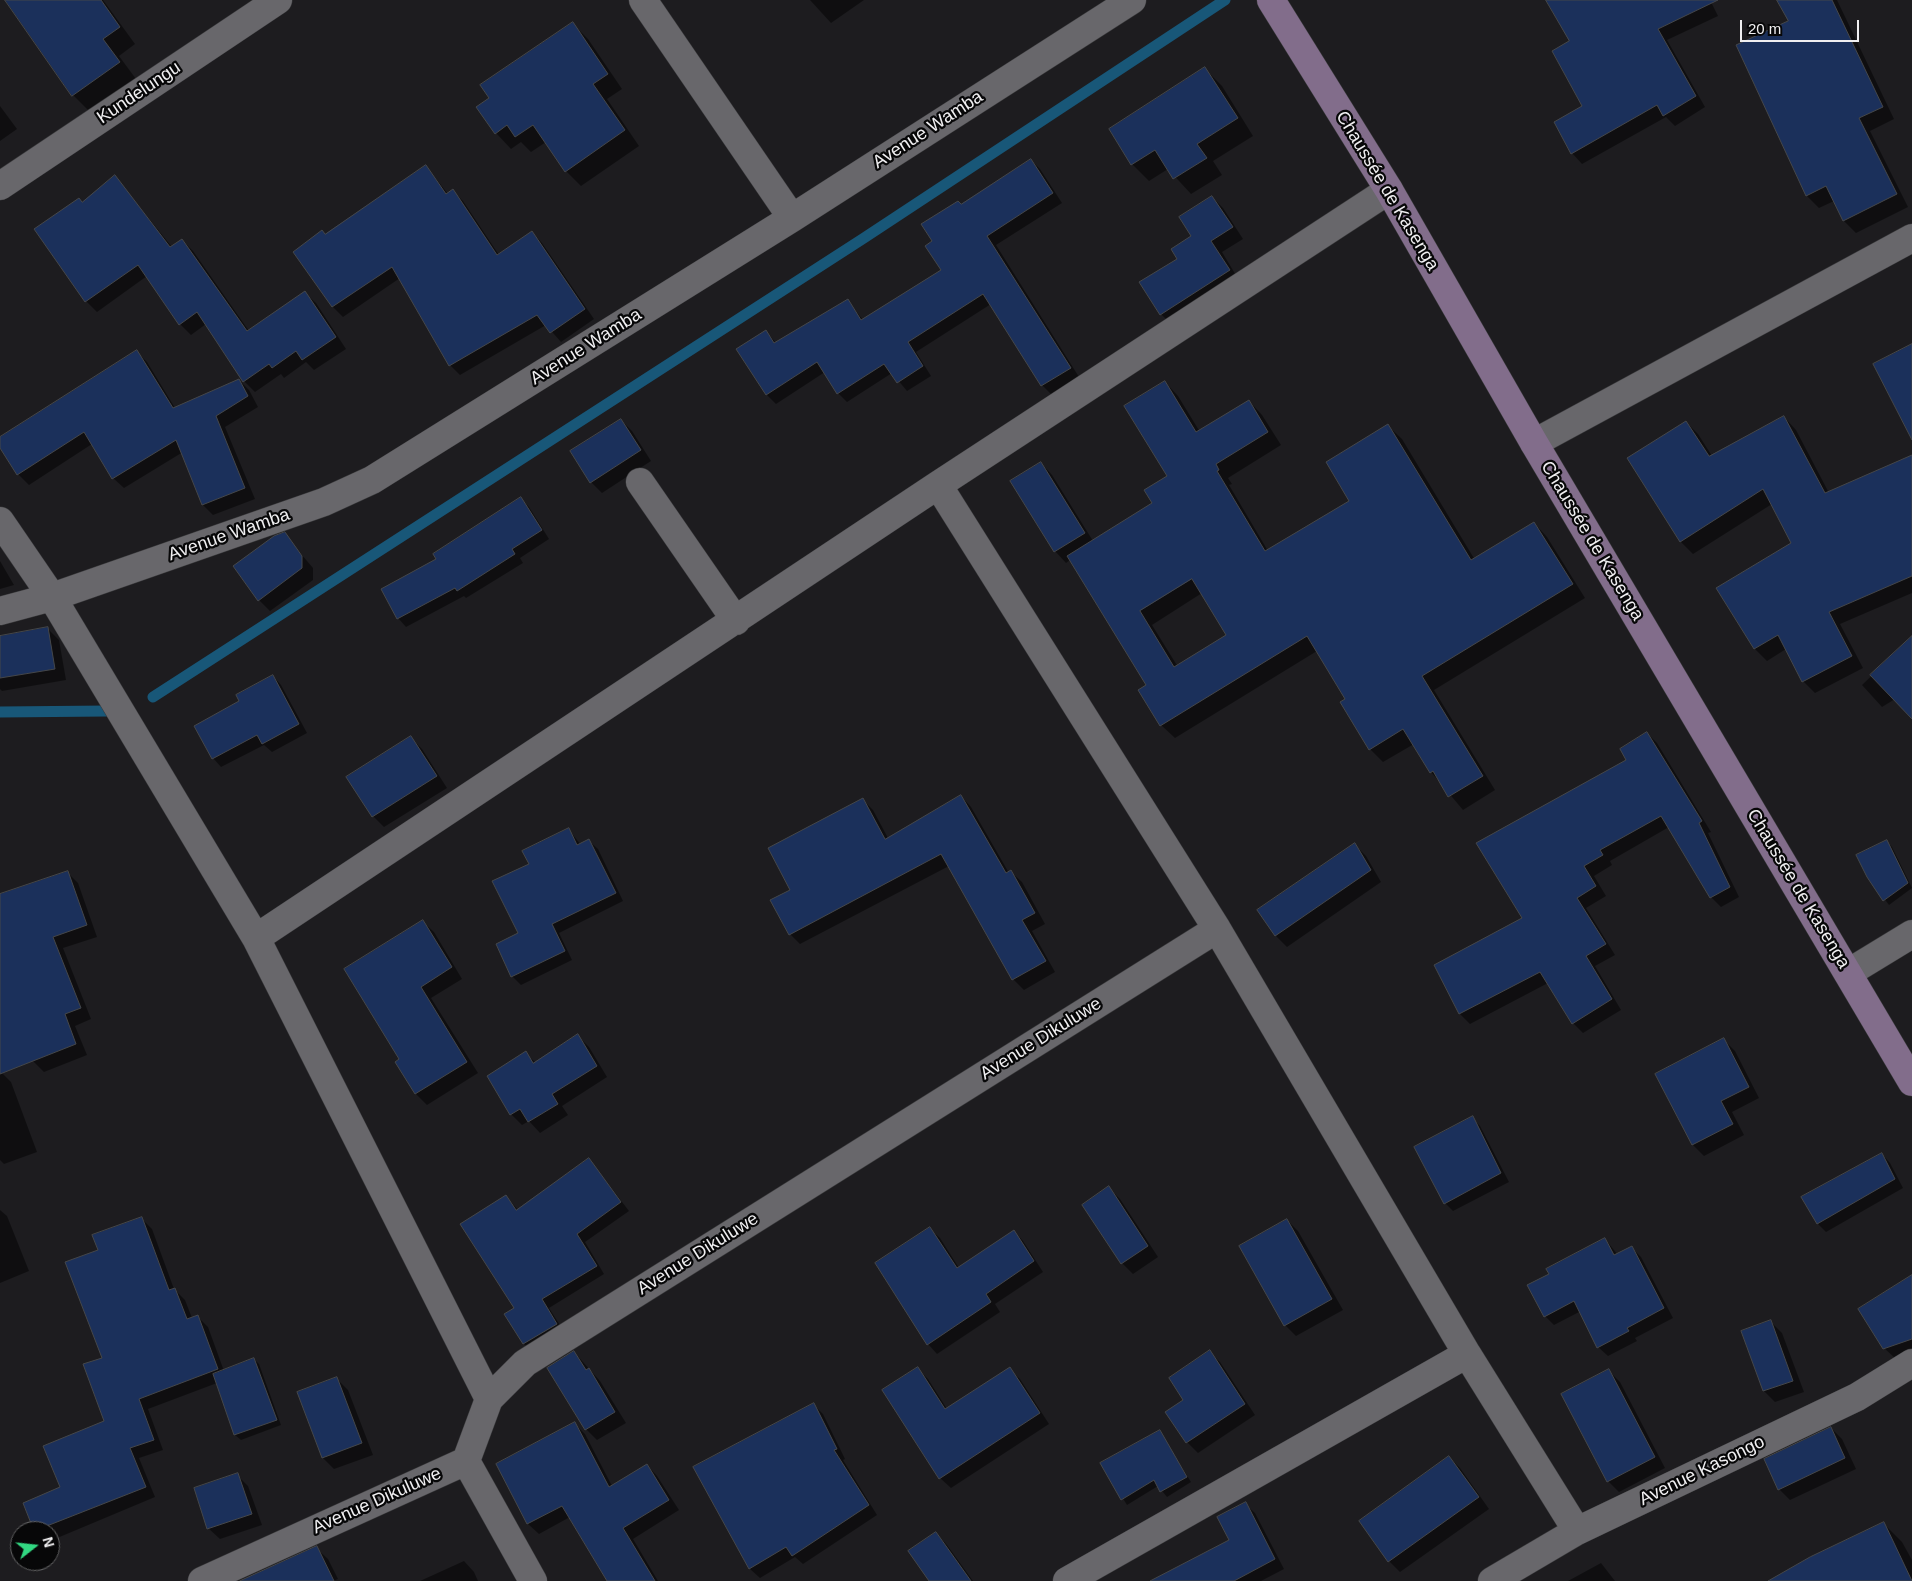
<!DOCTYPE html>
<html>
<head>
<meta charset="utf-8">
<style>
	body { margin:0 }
	#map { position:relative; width:1912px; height:1581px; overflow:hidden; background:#1d1c1f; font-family:Arial,sans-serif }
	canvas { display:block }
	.north { position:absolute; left:10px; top:1521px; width:50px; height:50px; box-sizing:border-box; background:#070708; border:1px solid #646465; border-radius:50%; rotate:74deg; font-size:14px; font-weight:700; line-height:20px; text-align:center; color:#f0eff1 }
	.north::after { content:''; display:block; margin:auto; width:18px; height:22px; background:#32d882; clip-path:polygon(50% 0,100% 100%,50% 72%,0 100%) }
	.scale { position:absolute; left:1740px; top:20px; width:119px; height:22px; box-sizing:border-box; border:2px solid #f0eff1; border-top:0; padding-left:6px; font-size:15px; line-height:18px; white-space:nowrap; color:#f0eff1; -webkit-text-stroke:4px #070708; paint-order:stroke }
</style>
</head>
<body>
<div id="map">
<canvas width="1912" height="1581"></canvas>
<div class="north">N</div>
<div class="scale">20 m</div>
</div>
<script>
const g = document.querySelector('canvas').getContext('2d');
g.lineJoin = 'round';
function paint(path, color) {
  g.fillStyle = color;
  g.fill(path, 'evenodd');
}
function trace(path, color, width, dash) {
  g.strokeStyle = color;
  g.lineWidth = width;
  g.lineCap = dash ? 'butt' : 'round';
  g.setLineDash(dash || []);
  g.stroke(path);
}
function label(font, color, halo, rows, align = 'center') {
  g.font = font + ' Arial,sans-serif';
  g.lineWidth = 4.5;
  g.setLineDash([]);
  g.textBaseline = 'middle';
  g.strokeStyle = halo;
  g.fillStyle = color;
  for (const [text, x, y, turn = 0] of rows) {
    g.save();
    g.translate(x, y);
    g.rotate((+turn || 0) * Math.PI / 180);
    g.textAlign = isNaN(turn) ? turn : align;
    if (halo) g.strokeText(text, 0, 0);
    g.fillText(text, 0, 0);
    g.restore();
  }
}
paint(new Path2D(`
	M 23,0 L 103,0 L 135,44 L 119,56 L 136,79 L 90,112 L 73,95 Z
	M 810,0 L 864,0 L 831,23 Z
	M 1547,0 L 1710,0 L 1718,16 L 1667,40 L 1705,107 L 1675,126 L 1666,117 L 1582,164 L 1572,153 L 1584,106 L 1571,42 Z
	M 1778,0 L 1837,0 L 1894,119 L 1870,131 L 1908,207 L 1856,233 L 1844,221 L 1834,201 L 1819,208 L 1807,196 L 1737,46 L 1789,22 Z
	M 573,24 L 588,39 L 622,89 L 607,99 L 639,146 L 581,186 L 566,171 L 546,142 L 531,152 L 521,142 L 511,149 L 496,133 L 490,99 Z
	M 1205,69 L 1222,86 L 1253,136 L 1213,161 L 1222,175 L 1191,194 L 1168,169 L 1149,181 L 1132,164 Z
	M 0,106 L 17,129 L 0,141 Z
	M 1031,160 L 1040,169 L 1062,203 L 996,245 L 1079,377 L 1051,394 L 1042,385 L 991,304 L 916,352 L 931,376 L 907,391 L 892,373 L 847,402 L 838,393 L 825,372 L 776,404 L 767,395 L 766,331 L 776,343 L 847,300 L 863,320 L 942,270 L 934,241 L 961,205 Z
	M 426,166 L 448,194 L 453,191 L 463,201 L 499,255 L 532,232 L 542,243 L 594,319 L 561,342 L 546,325 L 460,375 L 450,365 L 400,278 L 343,317 L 333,307 L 295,252 L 326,235 Z
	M 115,177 L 172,247 L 182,240 L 193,251 L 249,331 L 305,293 L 316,303 L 346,349 L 314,370 L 306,362 L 284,378 L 281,374 L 255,392 L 244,381 L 206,324 L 191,335 L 180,324 L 147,276 L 97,312 L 86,301 L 82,203 Z
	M 1212,197 L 1223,208 L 1243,239 L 1222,252 L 1240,282 L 1172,325 L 1161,314 L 1179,259 L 1193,236 Z
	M 137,352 L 147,362 L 175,408 L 239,380 L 249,390 L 258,407 L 225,427 L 255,499 L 213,515 L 203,505 L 183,452 L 124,488 L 113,478 L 92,444 L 29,485 L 18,474 L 0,446 L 0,439 Z
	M 1165,382 L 1178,396 L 1200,432 L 1249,401 L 1262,415 L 1281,445 L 1228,478 L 1232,484 L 1229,485 L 1268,551 L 1351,501 L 1388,426 L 1402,439 L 1475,560 L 1534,523 L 1547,537 L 1585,598 L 1434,690 L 1495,790 L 1463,810 L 1431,772 L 1414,744 L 1383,762 L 1370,749 L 1347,700 L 1317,651 L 1175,738 L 1161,725 L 1148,685 L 1070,560 L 1066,563 L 1055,551 L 1041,463 L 1052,475 L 1093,541 L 1154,504 L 1168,477 ZM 1202,593 L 1228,635 L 1178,667 L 1152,625 Z
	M 1784,417 L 1796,430 L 1829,493 L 1912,456 L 1912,593 L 1840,624 L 1863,668 L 1815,693 L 1803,681 L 1786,649 L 1767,661 L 1755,649 L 1718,588 L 1792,544 L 1772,504 L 1693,554 L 1681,542 L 1629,459 L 1686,422 L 1698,434 L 1712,456 Z
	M 621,420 L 632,431 L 651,461 L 602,493 L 591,482 Z
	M 521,499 L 529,507 L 549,539 L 520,558 L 523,563 L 466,598 L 464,596 L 406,627 L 398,618 L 438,559 Z
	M 284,534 L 313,568 L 313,580 L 270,611 L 259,600 Z
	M 0,561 L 14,585 L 0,589 Z
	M 48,629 L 59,640 L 66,680 L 2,691 L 0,689 L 0,637 Z
	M 1912,637 L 1912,718 L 1895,699 L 1882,707 L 1862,685 Z
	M 273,676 L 281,685 L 307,733 L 272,752 L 264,745 L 221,767 L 213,758 L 241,702 Z
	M 1647,733 L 1657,743 L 1711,832 L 1708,833 L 1739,897 L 1721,907 L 1711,897 L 1669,827 L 1610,861 L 1612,865 L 1594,876 L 1606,896 L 1586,908 L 1615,955 L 1595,966 L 1621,1010 L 1583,1033 L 1573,1023 L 1548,983 L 1470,1024 L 1460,1014 L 1436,966 L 1524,919 Z
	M 411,738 L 422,749 L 447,788 L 384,827 L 373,816 Z
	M 961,796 L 971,807 L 1009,873 L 1011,872 L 1022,882 L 1045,924 L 1032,931 L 1055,972 L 1024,990 L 1013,979 L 949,866 L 800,944 L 790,934 L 792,890 L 862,799 L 873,810 L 888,838 Z
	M 569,830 L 581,845 L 589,841 L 598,849 L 623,901 L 559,933 L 572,960 L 521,985 L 512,976 L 530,864 Z
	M 1887,841 L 1892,847 L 1912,888 L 1889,905 L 1868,877 Z
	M 1355,845 L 1366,856 L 1381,882 L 1287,947 L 1276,936 Z
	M 67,872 L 78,883 L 97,937 L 63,948 L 91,1019 L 75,1026 L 87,1055 L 44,1072 L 33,1061 L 0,978 L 0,896 Z
	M 422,921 L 434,932 L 462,979 L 431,998 L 478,1073 L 427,1105 L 416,1094 L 397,1062 L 401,1060 Z
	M 578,1036 L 589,1047 L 607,1077 L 562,1106 L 568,1115 L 540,1133 L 529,1121 L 522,1125 L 511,1114 L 525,1053 L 535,1062 Z
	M 1724,1040 L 1735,1051 L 1759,1098 L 1732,1112 L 1744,1135 L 1704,1156 L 1693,1145 L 1657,1075 Z
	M 0,1071 L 11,1082 L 37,1152 L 4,1164 L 0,1160 Z
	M 1472,1118 L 1480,1126 L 1509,1182 L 1453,1211 L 1445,1203 Z
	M 1882,1154 L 1890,1163 L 1903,1188 L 1826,1232 L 1818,1224 Z
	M 589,1159 L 629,1211 L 585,1242 L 604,1274 L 549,1308 L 565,1333 L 533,1352 L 524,1344 L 506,1315 L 516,1308 L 506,1196 L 518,1210 Z
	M 1109,1188 L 1120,1199 L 1158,1257 L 1133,1274 L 1122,1263 Z
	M 0,1210 L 7,1216 L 29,1271 L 0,1283 Z
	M 141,1218 L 152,1229 L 174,1289 L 185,1300 L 192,1318 L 197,1316 L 208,1327 L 224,1371 L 254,1359 L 259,1364 L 281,1425 L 241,1440 L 235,1435 L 217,1383 L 148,1409 L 163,1450 L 139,1458 L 155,1497 L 50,1541 L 50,1531 L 36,1531 L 24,1503 L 62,1488 L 106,1421 L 100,1251 Z
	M 1287,1220 L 1298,1231 L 1343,1310 L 1296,1336 L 1285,1325 Z
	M 930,1229 L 940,1238 L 959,1268 L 1014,1231 L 1023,1241 L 1043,1272 L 995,1304 L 1000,1312 L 937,1354 L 928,1344 Z
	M 1605,1239 L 1618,1255 L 1632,1248 L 1641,1257 L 1673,1318 L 1635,1338 L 1637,1341 L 1608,1356 L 1598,1347 L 1581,1311 L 1554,1325 L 1545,1316 L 1551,1275 Z
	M 1912,1276 L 1912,1354 L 1896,1359 L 1884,1348 Z
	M 1771,1322 L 1782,1333 L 1804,1392 L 1775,1402 L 1764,1391 L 1743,1332 Z
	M 574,1352 L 600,1381 L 626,1423 L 597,1440 L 586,1429 Z
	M 1209,1352 L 1220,1362 L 1255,1415 L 1198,1453 L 1187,1442 L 1167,1413 L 1185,1401 Z
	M 918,1369 L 928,1379 L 947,1409 L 1009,1369 L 1020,1379 L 1049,1424 L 951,1488 L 940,1478 Z
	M 1609,1371 L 1620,1382 L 1665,1468 L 1619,1492 L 1608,1481 Z
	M 337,1379 L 348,1390 L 373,1455 L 334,1469 L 323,1458 L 298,1393 Z
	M 814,1405 L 823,1414 L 845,1459 L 843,1460 L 877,1515 L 803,1564 L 795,1557 L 760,1578 L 750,1569 L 695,1468 Z
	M 575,1424 L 585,1434 L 612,1486 L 647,1465 L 657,1476 L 679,1510 L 633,1539 L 658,1581 L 609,1581 L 570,1517 L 539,1534 L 528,1524 L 497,1464 Z
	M 1831,1428 L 1842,1439 L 1856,1469 L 1790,1500 L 1779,1489 Z
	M 1159,1431 L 1191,1482 L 1167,1497 L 1158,1486 L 1127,1505 L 1102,1464 Z
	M 1449,1457 L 1460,1468 L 1489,1509 L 1400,1572 L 1389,1561 Z
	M 237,1475 L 248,1486 L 262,1525 L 220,1539 L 208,1528 Z
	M 1245,1504 L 1255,1513 L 1284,1569 L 1261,1581 L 1165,1581 L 1230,1540 Z
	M 1883,1523 L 1902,1542 L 1912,1560 L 1912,1581 L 1793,1581 Z
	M 936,1533 L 947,1545 L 973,1581 L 930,1581 Z
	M 316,1548 L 328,1559 L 338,1579 L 333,1581 L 251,1581 Z
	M 464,1561 L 474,1572 L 478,1581 L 420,1581 Z
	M 1601,1563 L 1615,1581 L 1568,1581 Z`), '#0007');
trace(new Path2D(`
	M 153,697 L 864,238 L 1225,0
	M 0,712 L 107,711`), '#185778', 11);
const building = new Path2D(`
	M 5,0 L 101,0 L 120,27 L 103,39 L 120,62 L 72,96 Z
	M 1546,0 L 1718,0 L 1658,29 L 1696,96 L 1663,116 L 1657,105 L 1571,154 L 1554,122 L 1582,106 L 1552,51 L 1569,41 Z
	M 1777,0 L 1832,0 L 1883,107 L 1859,118 L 1897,194 L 1843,221 L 1826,186 L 1806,196 L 1736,45 L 1788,21 Z
	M 573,22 L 608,74 L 593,84 L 625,130 L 565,172 L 533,125 L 515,137 L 507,125 L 495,134 L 476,107 L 489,98 L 480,85 Z
	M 1205,67 L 1238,118 L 1197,144 L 1207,158 L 1173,179 L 1155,150 L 1131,165 L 1109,129 Z
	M 1031,159 L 1053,193 L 987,236 L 1071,368 L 1041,386 L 983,294 L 908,342 L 923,366 L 897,383 L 884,364 L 837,394 L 817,362 L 766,395 L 736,349 L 766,330 L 774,343 L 848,299 L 861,320 L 941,270 L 925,246 L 932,241 L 921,224 L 958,201 L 961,204 Z
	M 426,165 L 446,194 L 453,189 L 497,255 L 532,231 L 585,309 L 550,333 L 537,315 L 449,366 L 392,267 L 332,307 L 293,252 L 322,230 L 325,234 Z
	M 115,175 L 170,247 L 182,239 L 247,331 L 305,291 L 336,337 L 302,360 L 296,351 L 272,368 L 269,364 L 243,382 L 197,312 L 179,325 L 138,265 L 85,302 L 34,229 L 79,198 L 82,202 Z
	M 1212,196 L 1233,227 L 1211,241 L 1230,270 L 1160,315 L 1139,282 L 1177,259 L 1171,249 L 1191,236 L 1179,217 Z
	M 1912,344 L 1912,440 L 1873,364 Z
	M 137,350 L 173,408 L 239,379 L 248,396 L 216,416 L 245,488 L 202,505 L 176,440 L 112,479 L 84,432 L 17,475 L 0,448 L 0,437 Z
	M 1165,381 L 1196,432 L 1249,400 L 1268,432 L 1216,464 L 1219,470 L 1217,471 L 1265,551 L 1349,501 L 1326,462 L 1388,424 L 1471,560 L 1534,522 L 1573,584 L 1422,676 L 1483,776 L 1448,797 L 1433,771 L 1430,773 L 1403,729 L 1369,750 L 1340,702 L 1345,699 L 1307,636 L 1160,726 L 1138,690 L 1146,685 L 1067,556 L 1152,503 L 1144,490 L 1167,476 L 1124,406 ZM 1192,579 L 1226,635 L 1174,667 L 1140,611 Z
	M 1784,416 L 1825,493 L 1912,455 L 1912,576 L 1829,612 L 1852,656 L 1802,682 L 1778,635 L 1754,649 L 1716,588 L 1791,543 L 1763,489 L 1680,542 L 1627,458 L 1686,421 L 1709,456 Z
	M 621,419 L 641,450 L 590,483 L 570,451 Z
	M 1041,462 L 1085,533 L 1054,552 L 1010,481 Z
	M 521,497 L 542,530 L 512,549 L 515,554 L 457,591 L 455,588 L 397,619 L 381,589 L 436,559 L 433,554 Z
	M 285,532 L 302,556 L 302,568 L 258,601 L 233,566 L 274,536 Z
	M 48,627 L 55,669 L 0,678 L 0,636 Z
	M 1912,636 L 1912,719 L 1870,675 Z
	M 273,675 L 299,724 L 262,744 L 257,735 L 212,759 L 194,726 L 239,701 L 236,695 Z
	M 1647,732 L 1702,821 L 1699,823 L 1730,887 L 1710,898 L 1661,816 L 1600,850 L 1603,855 L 1584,866 L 1596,886 L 1577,898 L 1606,944 L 1586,956 L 1612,999 L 1572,1024 L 1540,972 L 1459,1014 L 1434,965 L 1522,918 L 1476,843 L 1626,760 L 1620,749 Z
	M 411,736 L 437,776 L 372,817 L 346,777 Z
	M 961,795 L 1006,873 L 1011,870 L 1035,913 L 1022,920 L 1046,961 L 1012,980 L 941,854 L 789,935 L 770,900 L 790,890 L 768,848 L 863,798 L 885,839 Z
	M 569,828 L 577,845 L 589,839 L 616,893 L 552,924 L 565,951 L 511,977 L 496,944 L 518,933 L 492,881 L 529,864 L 522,851 Z
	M 1887,840 L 1908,883 L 1883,901 L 1867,877 L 1856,855 Z
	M 1355,843 L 1371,870 L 1275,936 L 1257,910 Z
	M 68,871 L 87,925 L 53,937 L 81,1008 L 65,1014 L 76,1044 L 0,1074 L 0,894 Z
	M 423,920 L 452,967 L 421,987 L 467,1062 L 415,1094 L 395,1062 L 399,1059 L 344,969 Z
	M 578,1034 L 597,1066 L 552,1094 L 558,1104 L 528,1122 L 520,1109 L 510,1115 L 487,1076 L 526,1051 L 533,1063 Z
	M 1724,1038 L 1749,1087 L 1721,1101 L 1733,1124 L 1692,1145 L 1655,1074 Z
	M 1473,1116 L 1501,1173 L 1444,1204 L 1414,1147 Z
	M 1882,1153 L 1895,1179 L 1817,1224 L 1801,1197 Z
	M 589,1158 L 621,1202 L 577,1234 L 597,1266 L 542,1299 L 557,1324 L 523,1344 L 504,1314 L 514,1308 L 460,1224 L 506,1195 L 516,1210 Z
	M 1109,1186 L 1148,1246 L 1121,1264 L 1082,1205 Z
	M 142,1217 L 169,1290 L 175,1288 L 187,1319 L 198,1315 L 218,1369 L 139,1399 L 154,1440 L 130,1448 L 146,1487 L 34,1531 L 23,1503 L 60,1487 L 43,1446 L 104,1421 L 83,1364 L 102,1358 L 65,1262 L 98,1250 L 92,1235 Z
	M 1287,1219 L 1332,1299 L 1284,1326 L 1239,1246 Z
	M 930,1227 L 957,1268 L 1014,1230 L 1034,1261 L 986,1294 L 991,1302 L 927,1345 L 875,1263 Z
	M 1605,1238 L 1614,1255 L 1632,1246 L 1664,1308 L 1627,1328 L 1629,1331 L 1597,1348 L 1574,1301 L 1544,1317 L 1527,1285 L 1549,1274 L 1546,1269 Z
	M 1912,1275 L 1912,1339 L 1883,1349 L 1858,1309 Z
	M 1771,1320 L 1793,1381 L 1763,1391 L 1741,1331 Z
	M 1210,1350 L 1245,1404 L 1186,1443 L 1165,1412 L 1183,1400 L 1169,1378 Z
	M 574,1351 L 586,1370 L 589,1368 L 615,1412 L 585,1430 L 547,1368 Z
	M 254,1358 L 277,1420 L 234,1435 L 213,1374 Z
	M 918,1367 L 945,1409 L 1010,1367 L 1040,1413 L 939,1479 L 882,1390 Z
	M 1609,1369 L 1655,1457 L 1607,1482 L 1561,1394 Z
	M 337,1377 L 362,1443 L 322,1458 L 297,1392 Z
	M 814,1403 L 837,1449 L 834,1450 L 869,1505 L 792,1556 L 786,1547 L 749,1569 L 693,1467 Z
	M 575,1422 L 609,1487 L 647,1464 L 669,1500 L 623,1528 L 655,1581 L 607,1581 L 562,1506 L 527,1524 L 496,1464 Z
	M 1831,1427 L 1845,1458 L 1778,1490 L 1764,1459 Z
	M 1160,1430 L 1187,1477 L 1160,1492 L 1154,1480 L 1121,1500 L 1100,1463 Z
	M 1449,1456 L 1479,1497 L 1388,1562 L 1359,1521 Z
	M 238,1473 L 252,1514 L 207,1529 L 194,1488 Z
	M 1246,1502 L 1275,1559 L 1234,1581 L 1150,1581 L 1229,1540 L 1217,1517 Z
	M 1884,1522 L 1912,1581 L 1768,1581 L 1810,1557 Z
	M 936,1532 L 971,1581 L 929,1581 L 908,1551 Z
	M 317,1546 L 334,1581 L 240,1581 Z`);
paint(building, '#1b305b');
trace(building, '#45474a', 1);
const street = new Path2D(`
	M 643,0 L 792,218
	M 0,186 L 278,0
	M 1534,443 L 1912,238
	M 640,482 L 736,621
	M 938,485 L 1217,929 L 1467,1354 L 1577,1531
	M 0,521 L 52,597 L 256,938 L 489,1399
	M 0,611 L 52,597 L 324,502 L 372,480 L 792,218 L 1132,0
	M 256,938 L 938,485 L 1389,190
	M 1848,973 L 1912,934
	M 466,1461 L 533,1581
	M 202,1581 L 466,1461 L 489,1399 L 525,1363 L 1217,929
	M 1067,1581 L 1467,1354
	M 1492,1581 L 1577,1531 L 1857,1397 L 1912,1363`);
const secondary = new Path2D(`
	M 1271,0 L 1389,190 L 1534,443 L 1912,1082`);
trace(street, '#3a3a3c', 29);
trace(secondary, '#3a3a3c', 29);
trace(street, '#68676b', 28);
trace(secondary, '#826d8b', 28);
label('18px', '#f0eff1', '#070708', [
	["Kundelungu",139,93,-34],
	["Avenue Wamba",928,130,-33],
	["Chaussée de Kasenga",1387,191,59],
	["Avenue Wamba",586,347,-32],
	["Avenue Wamba",229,535,-19],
	["Chaussée de Kasenga",1592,541,59],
	["Chaussée de Kasenga",1798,889,59],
	["Avenue Dikuluwe",1041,1039,-32],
	["Avenue Dikuluwe",698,1254,-32],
	["Avenue Kasongo",1702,1471,-26],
	["Avenue Dikuluwe",377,1501,-24]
]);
</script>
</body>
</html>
